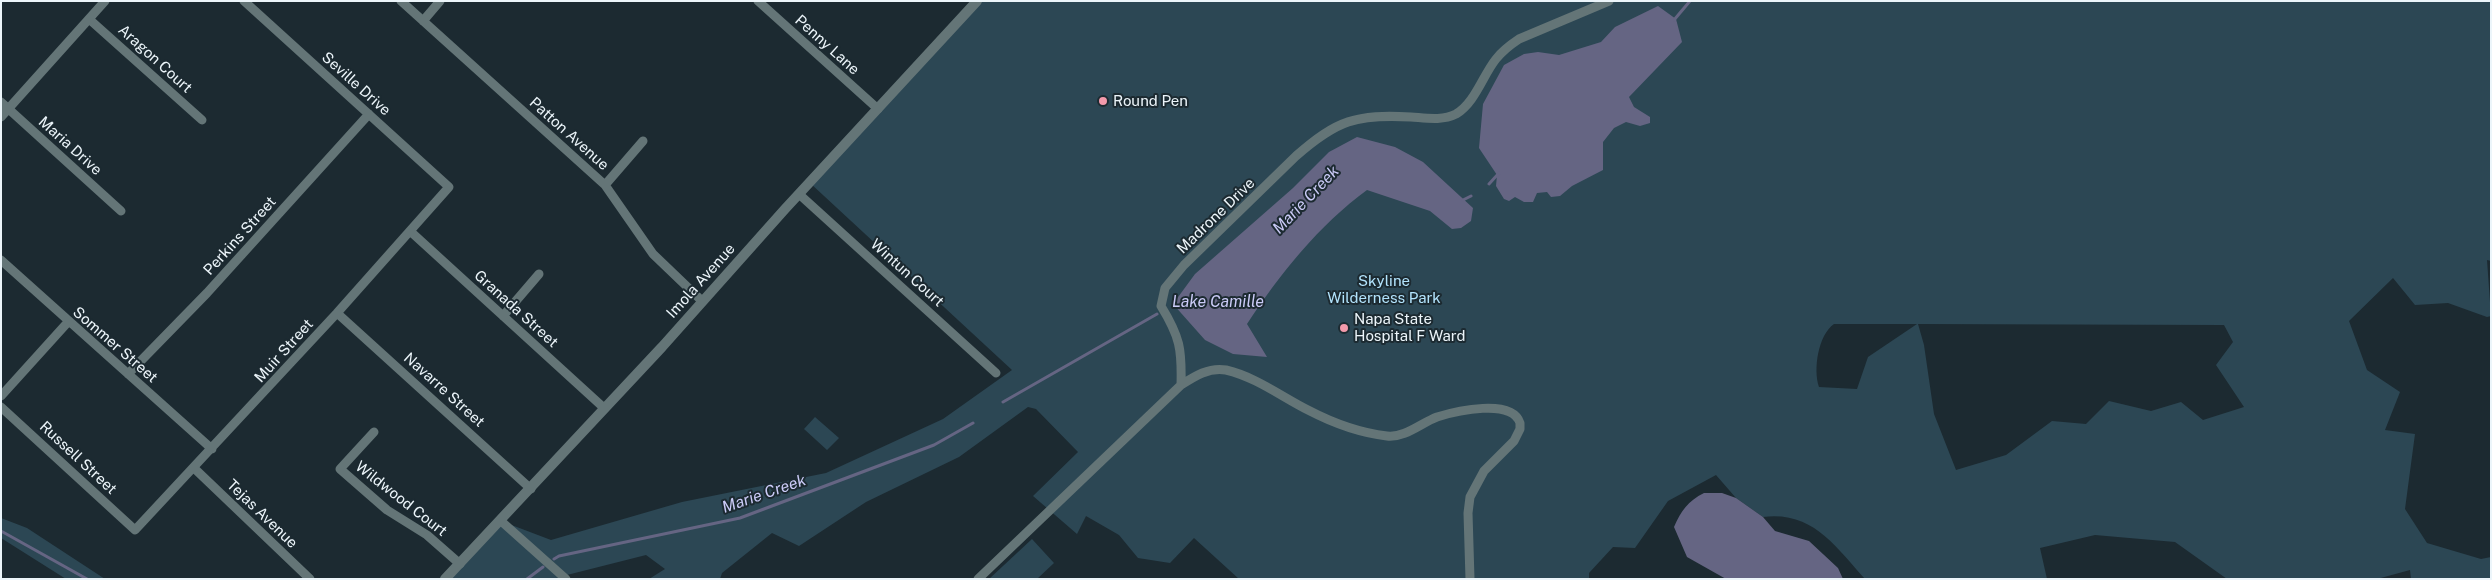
<!DOCTYPE html>
<html>
<head>
<meta charset="utf-8">
<style>
	body { margin:0 }
	#map { position:relative; width:2492px; height:580px; overflow:hidden; background:#1c2a31; font-family:"Public Sans",sans-serif }
	canvas { display:block }
	.frame { position:absolute; inset:0; border:2px solid #ecf5fa; pointer-events:none }
</style>
</head>
<body>
<div id="map">
<canvas width="2492" height="580"></canvas>
<div class="frame"></div>
</div>
<script>
const g = document.querySelector('canvas').getContext('2d');
g.lineJoin = 'round';
function paint(path, color) {
  g.fillStyle = color;
  g.fill(path, 'evenodd');
}
function trace(path, color, width, dash) {
  g.strokeStyle = color;
  g.lineWidth = width;
  g.lineCap = dash ? 'butt' : 'round';
  g.setLineDash(dash || []);
  g.stroke(path);
}
function label(font, color, halo, rows, align = 'center') {
  g.font = font + ' "Public Sans",sans-serif';
  g.lineWidth = 4;
  g.setLineDash([]);
  g.textBaseline = 'middle';
  g.strokeStyle = halo;
  g.fillStyle = color;
  for (const [text, x, y, turn = 0] of rows) {
    g.save();
    g.translate(x, y);
    g.rotate((+turn || 0) * Math.PI / 180);
    g.textAlign = isNaN(turn) ? turn : align;
    if (halo) g.strokeText(text, 0, 0);
    g.fillText(text, 0, 0);
    g.restore();
  }
}
paint(new Path2D(`
	M 977,1 L 2491,1 L 2491,261 L 2487,260 L 2491,316 L 2487,317 L 2448,303 L 2415,305 L 2393,278 L 2349,321 L 2367,370 L 2400,392 L 2385,430 L 2415,434 L 2405,509 L 2427,543 L 2481,559 L 2491,557 L 2491,579 L 2411,579 L 2410,570 L 2377,579 L 2227,579 L 2175,542 L 2095,535 L 2040,548 L 2047,579 L 1865,579 C 1835,546 1813,511 1763,517 L 1736,498 L 1716,475 L 1668,501 L 1635,548 L 1613,547 L 1589,573 L 1589,579 L 1239,579 L 1194,538 L 1170,563 L 1138,558 L 1119,535 L 1086,516 L 1077,534 L 1033,496 L 1078,452 L 1036,409 L 1028,407 L 959,457 L 866,502 L 799,546 L 772,533 L 722,573 L 720,579 L 649,579 L 665,569 L 646,555 L 563,576 L 566,579 L 445,579 L 501,521 L 551,540 L 682,502 L 826,473 L 943,419 L 1012,370 L 810,183 ZM 1834,324 L 1917,324 L 1868,357 L 1857,389 L 1819,387 C 1813,370 1818,335 1834,324 ZM 1918,324 L 2224,325 L 2233,342 L 2216,365 L 2244,407 L 2203,420 L 2181,402 L 2151,411 L 2109,401 L 2086,424 L 2052,421 L 2006,455 L 1956,470 L 1934,414 L 1924,345 Z
	M 815,417 L 839,438 L 827,450 L 804,429 Z
	M 1,518 L 27,528 L 105,579 L 66,579 L 1,538 Z
	M 1032,539 L 1054,563 L 1037,579 L 989,579 Z`), '#2c4754');
paint(new Path2D(`
	M 1658,6 L 1676,19 L 1682,42 L 1629,97 L 1634,107 L 1650,117 L 1650,123 L 1640,126 L 1626,122 L 1614,128 L 1603,142 L 1603,170 L 1572,186 L 1560,196 L 1551,197 L 1547,192 L 1537,193 L 1533,202 L 1524,202 L 1515,197 L 1509,201 L 1504,199 L 1496,186 L 1497,175 L 1479,148 L 1483,104 L 1504,65 L 1524,54 L 1538,52 L 1559,55 L 1601,42 L 1615,27 Z
	M 1357,137 L 1395,147 L 1423,162 L 1473,208 L 1471,221 L 1461,228 L 1452,229 L 1430,211 L 1367,190 C 1319,225 1279,275 1247,324 L 1267,357 L 1233,354 L 1205,340 L 1173,304 L 1195,274 L 1293,188 L 1329,152 Z
	M 1704,493 L 1722,493 L 1736,498 L 1763,517 L 1775,531 L 1809,541 L 1838,568 L 1843,579 L 1726,579 L 1687,557 L 1674,527 C 1681,511 1688,501 1704,493 Z`), '#656583');
trace(new Path2D(`
	M 1674,20 L 1690,1
	M 1489,184 L 1499,173
	M 1463,200 L 1471,196
	M 1003,402 L 1157,314
	M 1,531 L 87,579
	M 554,559 L 559,556 L 740,518 L 934,445 L 973,423
	M 527,579 L 543,567`), '#656583', 3);
trace(new Path2D(`
	M 401,1 L 605,185 L 653,254 L 702,301
	M 758,1 L 878,109
	M 89,19 L 202,120
	M 423,21 L 440,1
	M 1,102 L 121,211
	M 1,117 L 105,1
	M 605,185 L 643,141
	M 800,195 L 996,373
	M 410,231 L 604,408
	M 1,260 L 212,449
	M 337,313 L 531,489
	M 503,316 L 539,274
	M 128,374 L 207,293 L 369,114
	M 1181,385 C 1195,376 1209,367 1226,370 C 1256,377 1282,397 1308,410 C 1331,422 1361,433 1387,436 C 1405,438 1421,423 1437,417 C 1456,411 1512,398 1520,423 L 1520,429 L 1514,441 L 1484,471 L 1470,497 L 1468,513 L 1470,579
	M 1,396 L 68,322
	M 1,407 L 135,530 L 337,313 L 449,187 L 244,1
	M 374,432 L 340,469 L 387,510 L 427,535 L 460,564
	M 195,469 L 310,579
	M 501,521 L 566,579
	M 978,579 L 1181,385 C 1182,349 1180,337 1161,306 L 1165,288 L 1184,265 L 1296,156 C 1337,120 1356,114 1411,117 C 1426,118 1442,121 1456,114 C 1475,103 1483,75 1496,59 C 1503,50 1510,45 1519,39 L 1609,1`), '#647577', 9);
trace(new Path2D(`
	M 445,579 L 662,347 L 785,209 L 977,1`), '#647577', 10);
for (const [x, y, r, color] of [
	[1103,101,5,"#f39aab"],
	[1344,328,5,"#f39aab"]
]) {
  const dot = new Path2D();
  dot.arc(x, y, r, 0, 2 * Math.PI);
  g.fillStyle = color;
  g.fill(dot);
  trace(dot, '#1c2a31', 2);
}
label('15px', '#ecf5fa', '#1c2a31', [
	["Penny Lane",827,45,42],
	["Aragon Court",155,59,42],
	["Seville Drive",356,84,42],
	["Patton Avenue",569,134,42],
	["Maria Drive",70,146,42],
	["Madrone Drive",1216,216,-44],
	["Perkins Street",240,236,-48],
	["Wintun Court",907,273,42],
	["Imola Avenue",701,281,-48],
	["Granada Street",516,309,42],
	["Sommer Street",115,345,41],
	["Muir Street",284,351,-48],
	["Navarre Street",444,390,42],
	["Russell Street",78,458,43],
	["Wildwood Court",401,499,38],
	["Tejas Avenue",262,514,44]
]);
label('15px', '#ecf5fa', '#1c2a31', [
	["Round Pen",1113,101],
	["Napa State",1354,319],
	["Hospital F Ward",1354,336]
], 'left');
label('15px', '#b2e3fc', '#1c2a31', [
	["Skyline",1384,281],
	["Wilderness Park",1384,298]
]);
label('italic 16px', '#cbcbf7', '#1c2a31', [
	["Marie Creek",1306,200,-46],
	["Lake Camille",1218,302],
	["Marie Creek",764,494,-19]
]);
</script>
</body>
</html>
